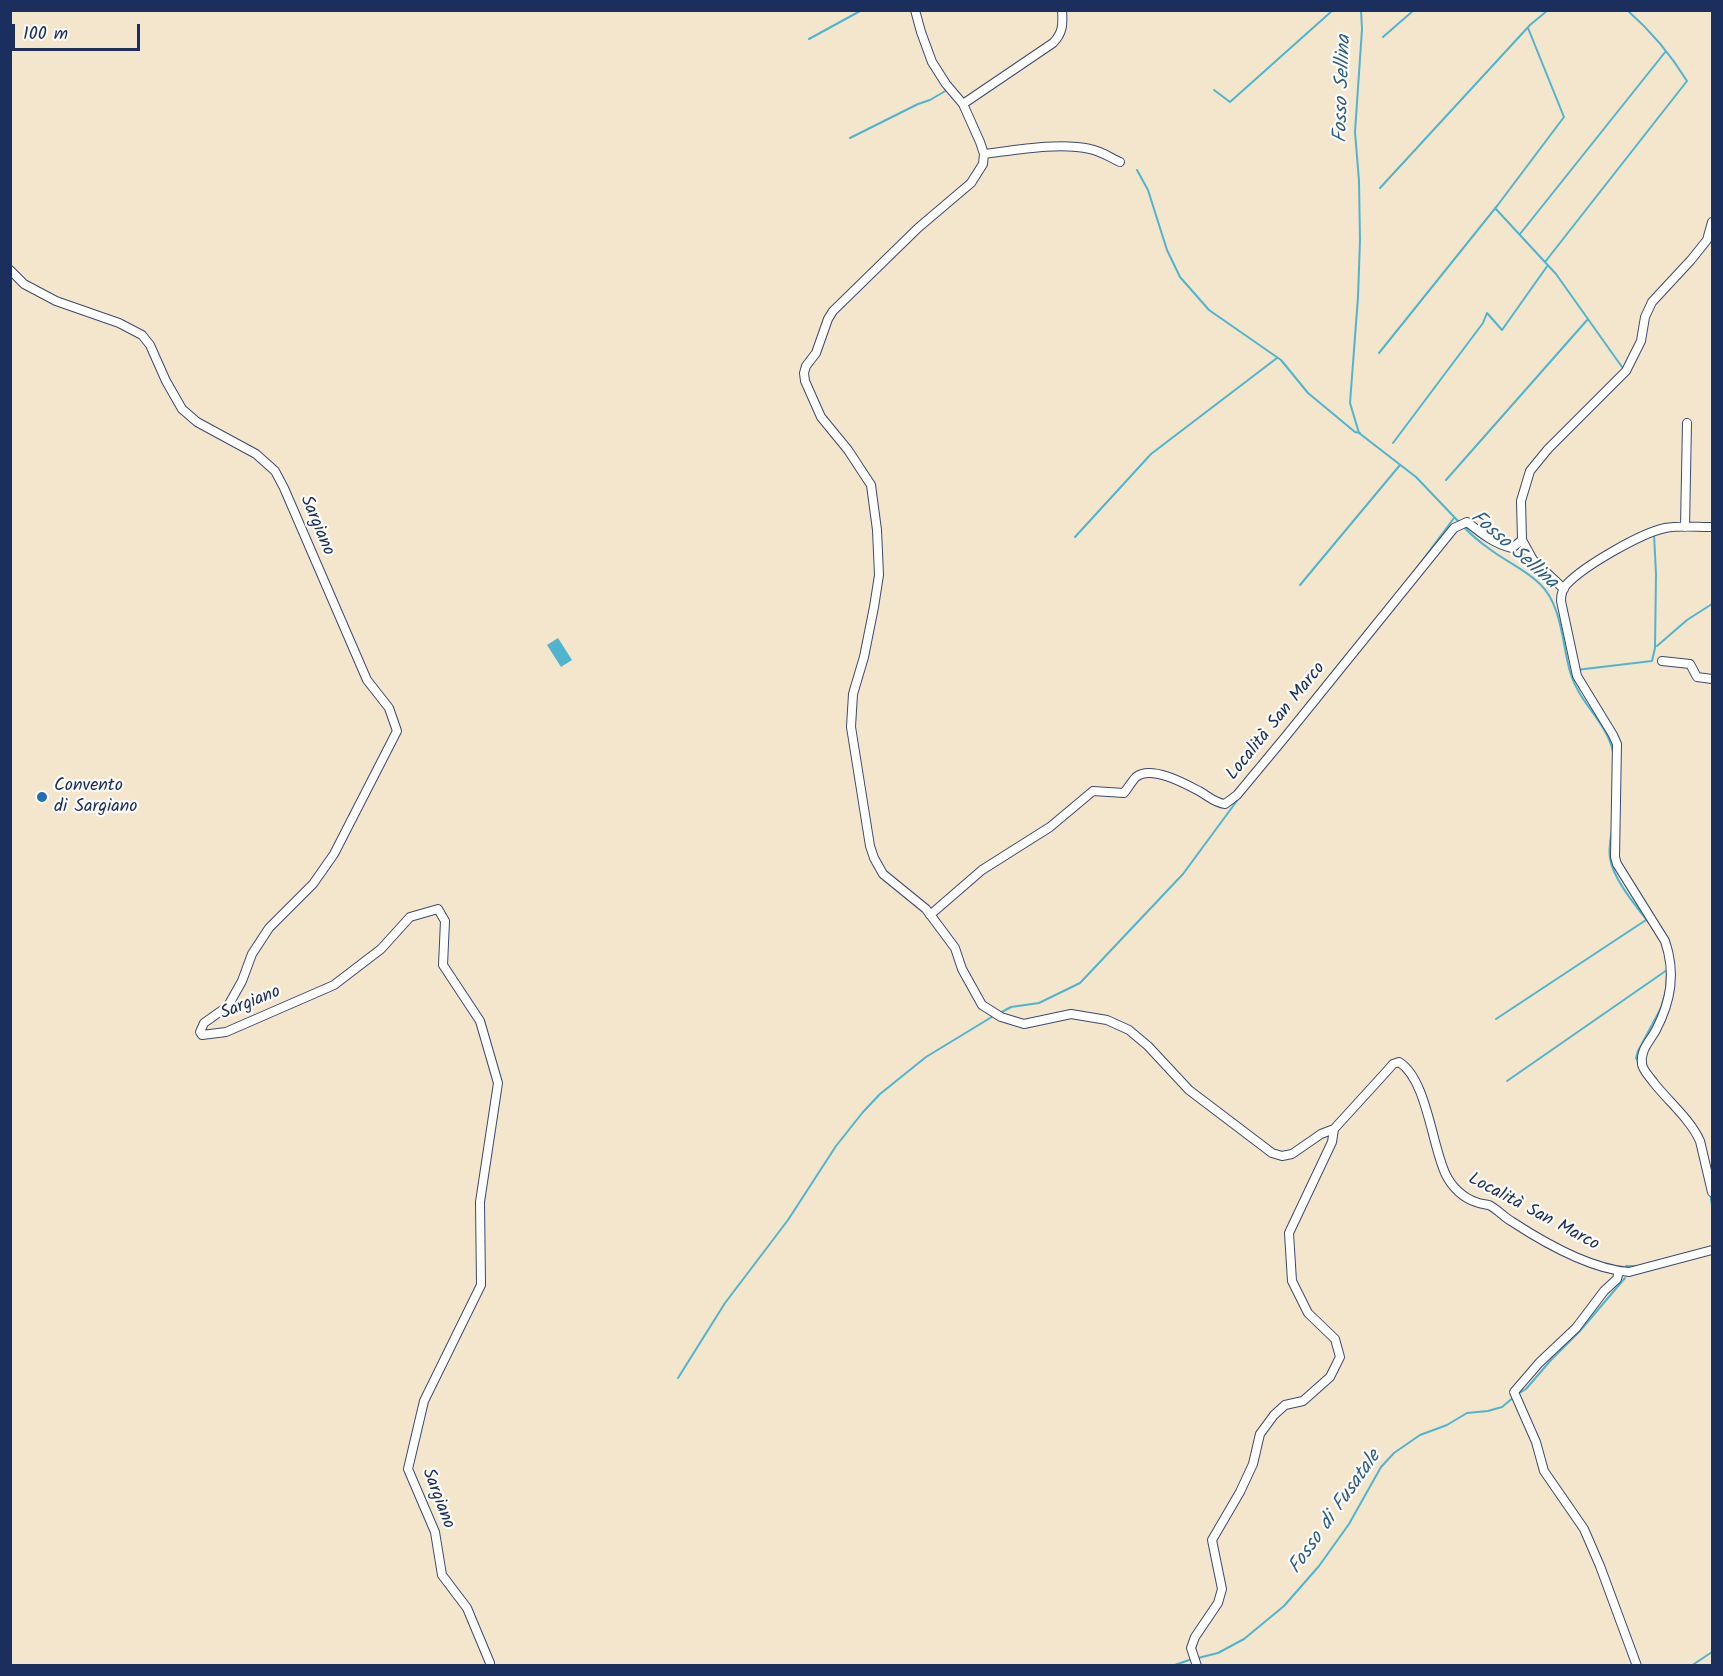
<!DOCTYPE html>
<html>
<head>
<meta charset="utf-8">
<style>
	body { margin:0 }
	#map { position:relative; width:1723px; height:1676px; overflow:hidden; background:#f3e6cc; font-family:Kalam,sans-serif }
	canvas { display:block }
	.frame { position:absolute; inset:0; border:12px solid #1b2f5e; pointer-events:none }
	.scale { position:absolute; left:12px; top:24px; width:128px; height:27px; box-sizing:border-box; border:3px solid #1b2f5e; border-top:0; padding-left:8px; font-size:18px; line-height:21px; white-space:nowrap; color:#1b2f5e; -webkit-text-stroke:4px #fdfcf7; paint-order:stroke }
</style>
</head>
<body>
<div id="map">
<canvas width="1723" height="1676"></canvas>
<div class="frame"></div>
<div class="scale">100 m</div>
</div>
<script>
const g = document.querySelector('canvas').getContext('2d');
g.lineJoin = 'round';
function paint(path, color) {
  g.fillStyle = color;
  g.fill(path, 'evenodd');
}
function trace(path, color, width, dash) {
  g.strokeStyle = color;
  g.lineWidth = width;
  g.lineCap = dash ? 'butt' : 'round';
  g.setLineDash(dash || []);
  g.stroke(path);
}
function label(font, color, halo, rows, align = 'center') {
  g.font = font + ' Kalam,sans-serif';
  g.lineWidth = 4.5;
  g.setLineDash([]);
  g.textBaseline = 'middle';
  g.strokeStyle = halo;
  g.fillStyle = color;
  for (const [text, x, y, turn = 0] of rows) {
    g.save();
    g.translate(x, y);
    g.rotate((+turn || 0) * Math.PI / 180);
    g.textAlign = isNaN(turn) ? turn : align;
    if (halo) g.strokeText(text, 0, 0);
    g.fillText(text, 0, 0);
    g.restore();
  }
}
paint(new Path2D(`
	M 558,638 L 572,660 L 561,667 L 547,645 Z`), '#50b4cf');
trace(new Path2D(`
	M 1361,10 L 1362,29 L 1355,132 L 1359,181 L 1360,240 L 1358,297 L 1350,403 L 1359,433 L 1416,477 L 1459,522
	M 1383,37 L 1414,10
	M 809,39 L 862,10
	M 1214,90 L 1230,102 L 1333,10
	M 850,138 L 918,104 L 930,100 L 947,90
	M 1137,170 L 1148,190 L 1167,250 L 1180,277 L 1209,310 L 1281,360 L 1308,393 L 1355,432 L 1360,433
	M 1380,188 L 1530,25 L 1548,10
	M 1495,208 L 1556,274 L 1622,367
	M 1520,234 L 1666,51
	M 1545,262 L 1687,81 C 1671,55 1651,31 1627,10
	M 1379,353 L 1497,206 L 1564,117 L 1528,28
	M 1393,443 L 1483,323 L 1487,313 L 1502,330 L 1548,265
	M 1446,480 L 1588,319
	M 1463,526 C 1471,535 1481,543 1491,550 C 1507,562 1526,570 1540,584 C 1563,606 1562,647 1571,675 C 1580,703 1607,723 1613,752
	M 1075,537 L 1151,454 L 1277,358
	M 1413,573 L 1454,518
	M 1300,585 L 1400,465
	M 1657,646 L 1687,620 L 1712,604
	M 1576,670 L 1652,661 L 1655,648 L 1656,574 L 1654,534
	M 1307,704 L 1375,620
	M 1612,829 C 1611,838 1608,849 1610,858 C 1613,879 1636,906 1649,923
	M 1000,1013 L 1011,1007 L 1039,1003 L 1080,983 L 1183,874 L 1239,798
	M 1496,1019 L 1646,920
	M 1639,1063 L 1636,1058 L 1638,1051 L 1661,1008 L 1666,990 L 1667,971
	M 1507,1081 L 1667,970
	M 1710,1193 L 1712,1205
	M 1626,1266 L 1641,1266
	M 678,1378 L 725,1303 L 788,1220 L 836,1146 L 863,1112 L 880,1094 L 926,1057 L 995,1015
	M 1518,1394 L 1526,1389 L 1551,1360 L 1579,1332 L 1625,1278
	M 1198,1658 L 1218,1653 L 1244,1639 L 1284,1606 L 1319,1566 L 1349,1524 L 1381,1467 L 1394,1453 L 1420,1435 L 1447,1425 L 1467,1413 L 1488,1411 L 1502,1407 L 1514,1397
	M 1172,1666 L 1192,1659
	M 1691,1666 L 1712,1652`), '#50b4cf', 2);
const minor = new Path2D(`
	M 915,10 L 921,32 L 932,62 L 946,84 L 963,104 L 980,142 L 984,154 L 983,164 L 971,183 L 918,228 L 833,311 L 828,319 L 816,353 L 806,366 L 804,373 L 805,381 L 821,417 L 848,450 L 871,485 L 877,530 L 879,575 L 874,607 L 864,657 L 853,694 L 851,727 L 870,846 L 874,858 L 883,874 L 926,909 L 955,948 L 962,969 L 982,1005 L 1001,1017 L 1024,1024 L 1071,1014 L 1107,1020 L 1129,1030 L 1148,1046 L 1189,1090 L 1272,1153 L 1282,1156 L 1292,1154 L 1321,1134 L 1334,1129 L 1386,1072 L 1393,1064 L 1399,1062 C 1427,1079 1432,1147 1446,1175 C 1452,1187 1463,1198 1476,1202 C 1480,1204 1485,1204 1489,1205 C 1497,1209 1504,1217 1511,1221 C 1543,1242 1591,1269 1629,1272 L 1712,1250
	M 963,104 L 1053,43 C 1063,33 1063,24 1062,10
	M 984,154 C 1016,150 1059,142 1090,149 C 1101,151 1111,158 1120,162
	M 10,270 L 24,284 L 56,301 L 119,323 L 142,335 L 150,345 L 166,381 L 182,409 L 197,422 L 256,454 L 275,471 L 284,488 L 367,680 L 389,708 L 397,731 L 334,854 L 313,884 L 269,928 L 252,954 L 242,981 L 228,1006 L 204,1023 L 200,1032 L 202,1035 L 226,1032 L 334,985 L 381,949 L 410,917 L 438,909 L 445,921 L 443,965 L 480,1021 L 498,1083 L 480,1202 L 481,1285 L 424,1401 L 408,1469 L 435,1532 L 442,1575 L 467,1608 L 490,1663 L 490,1666
	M 1685,527 L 1687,423
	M 1712,527 C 1697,527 1680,525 1665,528 C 1641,533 1584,566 1567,584 C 1563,588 1561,595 1561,601 L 1577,676 L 1613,735 L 1617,744 L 1615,857 L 1617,864 L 1665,941 C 1676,973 1671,1001 1656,1030 C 1650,1041 1640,1050 1642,1064 C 1643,1071 1650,1077 1654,1083 C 1669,1102 1690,1119 1700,1141 L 1712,1192
	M 1564,589 L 1533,560 L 1522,540 L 1521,501 L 1530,471 L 1548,449 L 1626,371 L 1641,341 L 1645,317 L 1652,302 L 1691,260 L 1707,240 L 1712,222
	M 1662,661 L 1690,664 L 1697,677 L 1712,679
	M 930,915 L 982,870 L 1050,827 L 1093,791 L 1124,793 C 1128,788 1132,781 1136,777 C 1151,765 1184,783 1199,791 C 1208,796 1215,803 1225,804 L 1237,795 L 1286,736 L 1454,528 L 1467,522 C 1481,533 1494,544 1512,548 L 1522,540
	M 1619,1271 L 1617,1279 L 1604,1291 L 1576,1328 L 1539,1363 L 1514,1392 L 1536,1442 L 1544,1471 L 1584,1529 L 1600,1566 L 1637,1666
	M 1197,1666 L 1191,1648 L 1195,1637 L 1218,1603 L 1222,1589 L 1212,1540 L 1240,1492 L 1253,1464 L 1260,1434 L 1274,1415 L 1285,1405 L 1303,1401 L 1330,1377 L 1340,1357 L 1335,1339 L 1308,1313 L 1292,1281 L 1289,1233 L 1332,1142 L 1334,1129`);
trace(minor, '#3b4a6e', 10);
trace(minor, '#fff', 8);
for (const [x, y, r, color] of [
	[42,797,6,"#1f6fb2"]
]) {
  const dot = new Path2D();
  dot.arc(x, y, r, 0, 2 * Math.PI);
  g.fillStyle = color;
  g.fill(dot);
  trace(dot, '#fdfcf7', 2);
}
label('18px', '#1b2f5e', '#fdfcf7', [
	["Sargiano",316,526,67],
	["Località San Marco",1277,722,-51],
	["Sargiano",251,1004,-22],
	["Località San Marco",1533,1213,28],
	["Sargiano",437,1499,69]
]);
label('18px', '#1b2f5e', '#fdfcf7', [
	["Convento",54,787],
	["di Sargiano",54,808]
], 'left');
label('italic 20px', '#2e5e86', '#fdfcf7', [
	["Fosso Sellina",1344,89,-88],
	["Fosso Sellina",1513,551,41],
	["Fosso di Fusatale",1336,1513,-55]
]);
</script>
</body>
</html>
